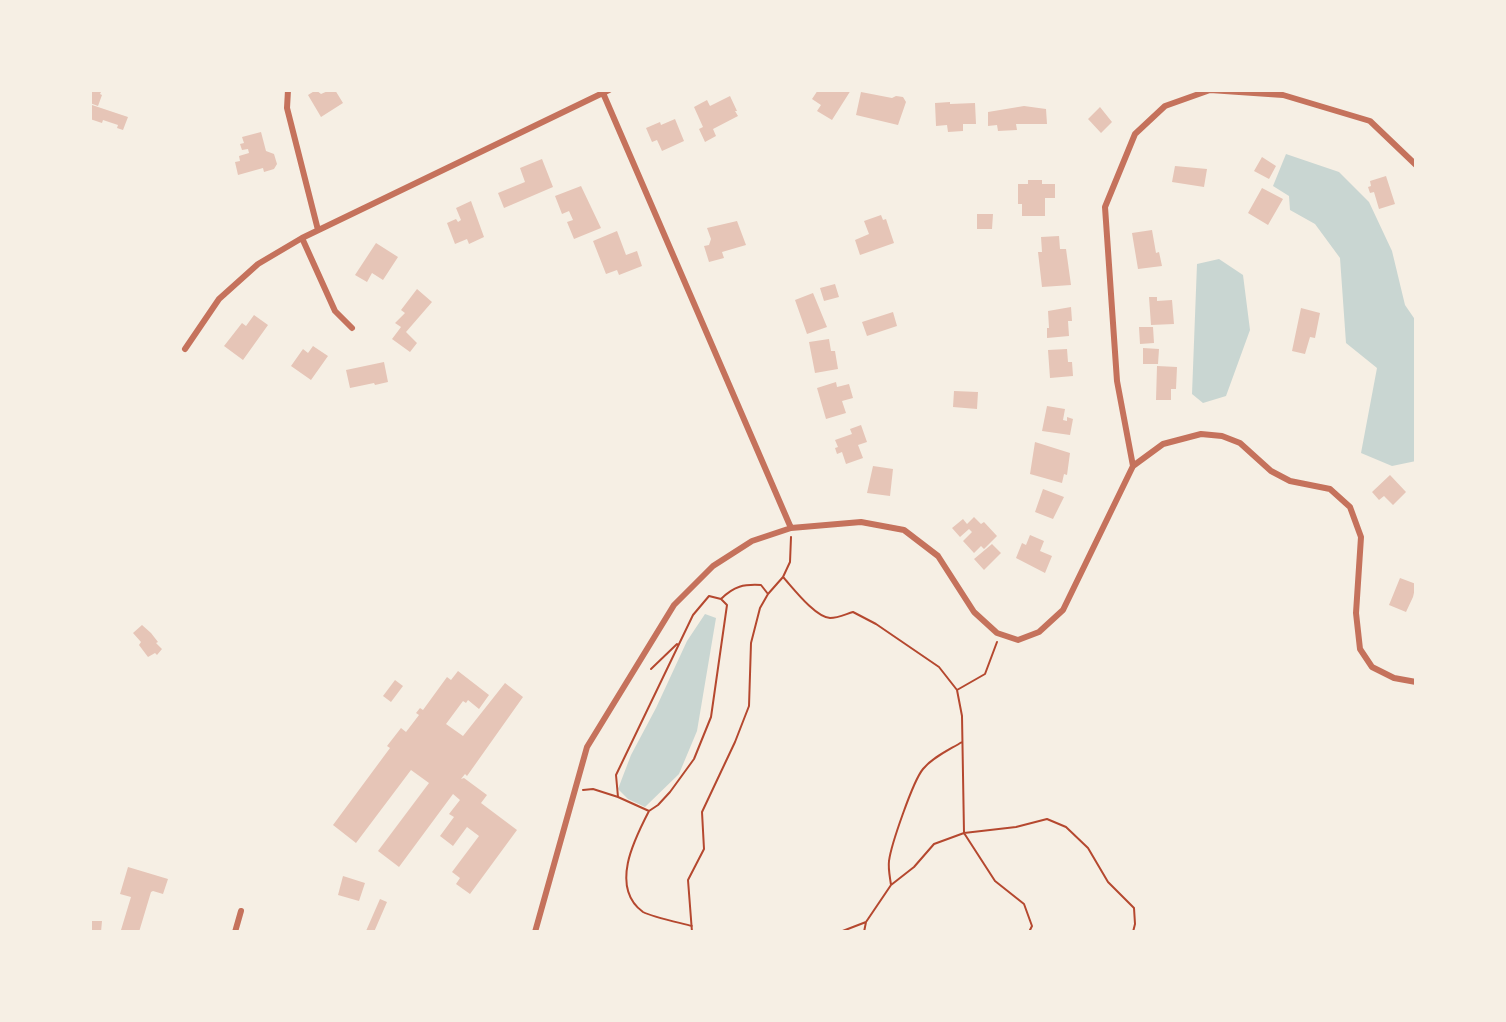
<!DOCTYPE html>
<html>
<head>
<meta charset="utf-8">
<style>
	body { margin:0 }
	#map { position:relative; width:1506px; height:1022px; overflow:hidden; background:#f6efe4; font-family:Barlow,sans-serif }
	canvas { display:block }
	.frame { position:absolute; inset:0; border:92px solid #f6efe4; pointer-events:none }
</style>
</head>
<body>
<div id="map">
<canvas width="1506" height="1022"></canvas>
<div class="frame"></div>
</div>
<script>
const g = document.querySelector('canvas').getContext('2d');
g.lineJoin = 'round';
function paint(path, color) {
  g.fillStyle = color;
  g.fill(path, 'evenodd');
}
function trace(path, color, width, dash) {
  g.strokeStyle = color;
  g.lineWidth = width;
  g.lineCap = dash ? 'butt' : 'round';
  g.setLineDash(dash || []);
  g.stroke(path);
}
paint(new Path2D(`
	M 1286,154 L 1339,172 L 1369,202 L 1392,251 L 1405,305 L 1416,321 L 1416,461 L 1392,466 L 1361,453 L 1377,368 L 1346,343 L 1340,258 L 1315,224 L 1290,210 L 1289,196 L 1273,186 Z
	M 1219,259 L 1243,275 L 1250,330 L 1226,396 L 1203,403 L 1192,394 L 1197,264 Z
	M 705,614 L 716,618 L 697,731 L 679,774 L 645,807 L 628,799 L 618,789 L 631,755 L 656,708 L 687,641 Z`), '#c9d6d2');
paint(new Path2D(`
	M 90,90 L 102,90 L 100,94 L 102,95 L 98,106 L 90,103 Z
	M 316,90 L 321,94 L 330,90 L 335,90 L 343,103 L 321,117 L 308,95 Z
	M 818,90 L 832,91 L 851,90 L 832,120 L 817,111 L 821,105 L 812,99 Z
	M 861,92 L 892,98 L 896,96 L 903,97 L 906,102 L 898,125 L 856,115 Z
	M 730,96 L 737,111 L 735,111 L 738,116 L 713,129 L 716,136 L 705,142 L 699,129 L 703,127 L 694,107 L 707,100 L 710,106 Z
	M 950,102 L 950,104 L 975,103 L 976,124 L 963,124 L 963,131 L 948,132 L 947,125 L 936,126 L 935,103 Z
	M 92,105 L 128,117 L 123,130 L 117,128 L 118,125 L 103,120 L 102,123 L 90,119 Z
	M 1024,106 L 1046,109 L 1047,124 L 1016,124 L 1017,130 L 998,131 L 997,125 L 988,126 L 988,112 Z
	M 1100,107 L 1112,122 L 1101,133 L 1088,119 Z
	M 675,119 L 684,141 L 662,151 L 657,140 L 652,142 L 646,128 L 660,122 L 661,125 Z
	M 261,132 L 266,151 L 274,154 L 277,164 L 274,169 L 264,172 L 263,168 L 238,175 L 235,162 L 240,161 L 239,156 L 249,153 L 248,149 L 242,150 L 240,144 L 244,143 L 242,137 Z
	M 1262,157 L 1276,166 L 1269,179 L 1254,171 Z
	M 542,159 L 553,187 L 504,208 L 498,193 L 525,182 L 520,168 Z
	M 1175,166 L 1207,169 L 1204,187 L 1172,182 Z
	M 1386,176 L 1395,204 L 1379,209 L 1374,192 L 1370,193 L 1368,187 L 1371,186 L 1370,181 Z
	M 1028,180 L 1042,180 L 1042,184 L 1055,184 L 1055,198 L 1045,198 L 1045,216 L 1022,216 L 1022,204 L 1018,204 L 1018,184 L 1028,184 Z
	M 581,186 L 601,228 L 574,239 L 567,222 L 573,220 L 569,211 L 562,214 L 555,196 Z
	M 1262,188 L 1283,199 L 1268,225 L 1248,213 Z
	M 471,201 L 484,237 L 469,244 L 467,239 L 455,244 L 447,223 L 456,219 L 458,222 L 461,220 L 456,208 Z
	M 977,214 L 993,214 L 992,229 L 977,229 Z
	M 881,215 L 883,220 L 886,219 L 894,243 L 860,255 L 855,240 L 869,234 L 864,221 Z
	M 737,221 L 746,245 L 722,252 L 724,258 L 709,262 L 704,246 L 709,245 L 711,239 L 707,228 Z
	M 1152,230 L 1156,253 L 1159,252 L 1162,266 L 1138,269 L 1132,233 Z
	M 617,231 L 626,255 L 637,251 L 642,266 L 619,275 L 617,270 L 606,274 L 593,241 Z
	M 1059,236 L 1060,249 L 1066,249 L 1071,285 L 1042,287 L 1038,252 L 1042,252 L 1041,237 Z
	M 376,243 L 398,257 L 383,280 L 372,273 L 367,282 L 355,275 Z
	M 835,284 L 839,297 L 824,301 L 820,288 Z
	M 417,289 L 432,302 L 406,332 L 417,343 L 410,352 L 392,339 L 401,327 L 395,323 L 405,313 L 401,310 Z
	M 813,293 L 827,327 L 807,334 L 795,300 Z
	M 1149,297 L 1157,297 L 1157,301 L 1172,300 L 1174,324 L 1151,325 Z
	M 1071,307 L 1072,321 L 1068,321 L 1069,336 L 1047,338 L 1047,328 L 1049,328 L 1048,311 Z
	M 1301,308 L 1320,313 L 1315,338 L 1310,337 L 1305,354 L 1292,351 Z
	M 893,312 L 897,326 L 867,336 L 862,322 Z
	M 254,315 L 268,325 L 243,360 L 224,346 L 242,323 L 246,326 Z
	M 1139,327 L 1153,327 L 1154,343 L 1140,344 Z
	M 829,339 L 831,351 L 835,351 L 838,369 L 815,373 L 809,342 Z
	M 313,346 L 328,356 L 311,380 L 291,366 L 303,349 L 308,353 Z
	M 1143,348 L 1159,349 L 1158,364 L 1143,364 Z
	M 1067,349 L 1068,362 L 1072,362 L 1073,376 L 1050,378 L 1048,350 Z
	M 384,362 L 388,382 L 375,385 L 374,383 L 350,388 L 346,370 Z
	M 1157,366 L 1177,367 L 1176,389 L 1171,389 L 1171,400 L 1156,400 Z
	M 836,382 L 837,387 L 849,384 L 853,398 L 842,401 L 846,413 L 826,419 L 817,388 Z
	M 954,391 L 978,392 L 977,409 L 953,407 Z
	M 1047,406 L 1065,409 L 1063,420 L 1067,421 L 1067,417 L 1073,419 L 1070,435 L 1042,431 Z
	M 861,425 L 867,442 L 858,445 L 863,458 L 846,464 L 842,452 L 837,454 L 835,448 L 838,447 L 835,440 L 852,434 L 850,429 Z
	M 1035,442 L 1070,453 L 1067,475 L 1064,474 L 1062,483 L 1030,474 Z
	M 873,466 L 893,469 L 890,496 L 867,493 Z
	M 1390,475 L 1406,492 L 1393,505 L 1384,496 L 1379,500 L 1372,492 Z
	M 1043,489 L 1064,497 L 1053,519 L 1035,512 Z
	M 974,517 L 981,524 L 984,522 L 997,536 L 984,549 L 981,546 L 974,553 L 963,541 L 972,532 L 969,529 L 960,537 L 952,528 L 963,519 L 967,524 Z
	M 1030,535 L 1044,541 L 1040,551 L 1052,556 L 1045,573 L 1016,558 L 1022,543 L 1026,545 Z
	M 992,544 L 1001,553 L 984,570 L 974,559 Z
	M 1400,578 L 1416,584 L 1413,597 L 1406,612 L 1389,605 Z
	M 142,625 L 151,633 L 158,642 L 156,643 L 162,649 L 157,655 L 155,653 L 148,657 L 139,645 L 141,642 L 133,633 Z
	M 458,671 L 489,695 L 479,709 L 468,700 L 466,703 L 463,701 L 446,724 L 463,736 L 505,683 L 523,697 L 467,776 L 465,774 L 461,779 L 464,778 L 487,795 L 481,803 L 517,830 L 470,894 L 456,884 L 460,878 L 452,872 L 479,836 L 467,827 L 453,846 L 440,836 L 454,817 L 449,814 L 460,800 L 453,794 L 399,867 L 378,851 L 429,783 L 411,770 L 356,843 L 333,825 L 390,748 L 387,746 L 401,728 L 406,732 L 419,715 L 416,713 L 420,708 L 423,710 L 447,677 L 451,680 Z
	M 395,680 L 403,686 L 391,702 L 383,696 Z
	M 128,867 L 168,879 L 163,894 L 153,891 L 151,892 L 139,932 L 121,930 L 131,897 L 120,894 Z
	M 343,876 L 365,883 L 359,901 L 338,895 Z
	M 380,899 L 387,902 L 374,932 L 369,932 L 366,931 Z
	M 90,921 L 102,921 L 101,932 L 90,932 Z`), '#e6c5b7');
trace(new Path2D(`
	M 783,577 L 790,562 L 791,537
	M 721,599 L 727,605 L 711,717 L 694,759 L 670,792 L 658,805 L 649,811 L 618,797 L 616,775 L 693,615 L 709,596 L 721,599 C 734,586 744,584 761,585 L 768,594
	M 651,669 L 677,644
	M 957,690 L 985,674 L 997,642
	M 583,790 L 593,789 L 618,797
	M 649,811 C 635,838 609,887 643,912 C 652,917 681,923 692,926
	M 891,885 C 890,877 888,869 889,861 C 891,845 913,781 923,769 C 933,757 949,750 962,742
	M 692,932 L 688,880 L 704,849 L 702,812 L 735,742 L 749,706 L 751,643 L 760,608 L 768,594 L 783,577 C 793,588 815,617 830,618 C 838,618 846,614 853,612 L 876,624 L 939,667 L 957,690 L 962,716 L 964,833 L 1016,827 L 1047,819 L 1066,827 L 1088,848 L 1108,882 L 1134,908 L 1135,924 L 1133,932
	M 840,932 L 866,922 L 891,885 L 914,867 L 934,844 L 964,833 L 995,881 L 1024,904 L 1032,926 L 1029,932
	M 864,932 L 866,922`), '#b5482f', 2);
trace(new Path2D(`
	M 288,90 L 287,108 L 318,230
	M 603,93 L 791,528
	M 302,238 L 335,311 L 352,328
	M 185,349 L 219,299 L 258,264 L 302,238 L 609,90
	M 1133,466 L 1117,381 L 1105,207 L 1135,134 L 1165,106 L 1210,90 L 1283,95 L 1370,121 L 1416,165
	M 235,932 L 241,911
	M 535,932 L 587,747 L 674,605 L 713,566 L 752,541 L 791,528 L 861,522 L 904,530 L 938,556 L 974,612 L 997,633 L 1018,640 L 1039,632 L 1063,610 L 1133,466 L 1163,444 L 1201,434 L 1222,436 L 1240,443 L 1271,471 L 1290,481 L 1330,489 L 1350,507 L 1361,537 L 1356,613 L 1360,649 L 1372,667 L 1394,678 L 1416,682`), '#c5725c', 6);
</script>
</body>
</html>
